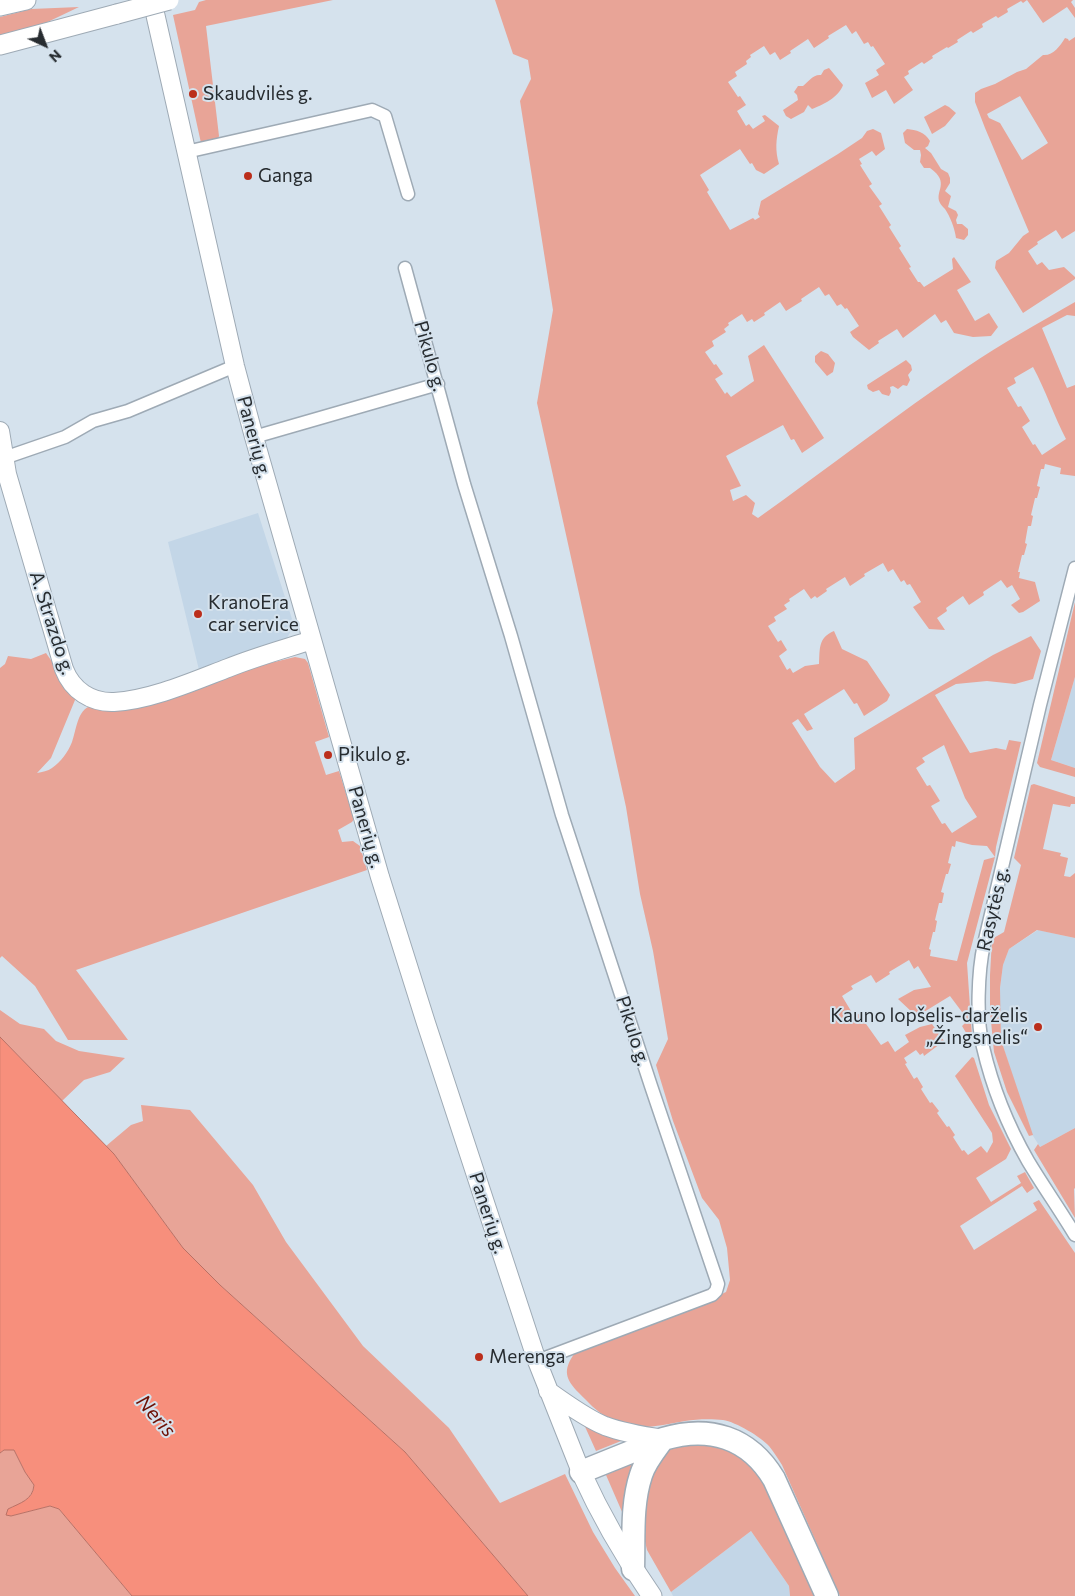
<!DOCTYPE html>
<html>
<head>
<meta charset="utf-8">
<style>
	body { margin:0 }
	#map { position:relative; width:1075px; height:1596px; overflow:hidden; background:#d5e2ed; font-family:Commissioner,sans-serif }
	canvas { display:block }
	.north { position:absolute; left:20px; top:20px; width:50px; height:50px; -webkit-text-stroke:4px #d5e2ed; paint-order:stroke; rotate:137deg; font-size:14px; font-weight:700; line-height:20px; text-align:center; color:#272c30 }
	.north::after { content:''; display:block; margin:auto; width:18px; height:22px; background:#272c30; clip-path:polygon(50% 0,100% 100%,50% 72%,0 100%) }
</style>
</head>
<body>
<div id="map">
<canvas width="1075" height="1596"></canvas>
<div class="north">N</div>
</div>
<script>
const g = document.querySelector('canvas').getContext('2d');
g.lineJoin = 'round';
function paint(path, color) {
  g.fillStyle = color;
  g.fill(path, 'evenodd');
}
function trace(path, color, width, dash) {
  g.strokeStyle = color;
  g.lineWidth = width;
  g.lineCap = dash ? 'butt' : 'round';
  g.setLineDash(dash || []);
  g.stroke(path);
}
function label(font, color, halo, rows, align = 'center') {
  g.font = font + ' Commissioner,sans-serif';
  g.lineWidth = 4;
  g.setLineDash([]);
  g.textBaseline = 'middle';
  g.strokeStyle = halo;
  g.fillStyle = color;
  for (const [text, x, y, turn = 0] of rows) {
    g.save();
    g.translate(x, y);
    g.rotate((+turn || 0) * Math.PI / 180);
    g.textAlign = isNaN(turn) ? turn : align;
    if (halo) g.strokeText(text, 0, 0);
    g.fillText(text, 0, 0);
    g.restore();
  }
}
paint(new Path2D(`
	M 258,513 L 292,619 L 292,629 L 287,638 L 199,670 L 168,542 Z
	M 1075,677 L 1075,768 L 1051,760 Z
	M 1038,930 L 1075,938 L 1075,1128 L 1040,1147 L 1030,1131 L 1001,1040 L 1000,1013 L 1000,988 L 1003,965 L 1009,949 Z
	M 751,1531 L 789,1586 L 790,1596 L 673,1596 L 671,1592 Z`), '#c3d6e7');
paint(new Path2D(`
	M 206,0 L 333,0 L 206,26 L 219,136 L 218,139 L 201,143 L 173,15 L 195,10 L 199,2 Z
	M 495,0 L 1027,0 L 1023,3 L 1021,1 L 1007,9 L 1008,12 L 998,18 L 996,16 L 982,24 L 983,27 L 973,33 L 971,31 L 957,40 L 958,42 L 948,48 L 947,47 L 932,56 L 933,58 L 924,64 L 922,62 L 908,71 L 909,74 L 904,77 L 913,90 L 894,104 L 886,90 L 872,98 L 865,83 L 879,75 L 876,70 L 885,64 L 873,46 L 871,47 L 868,42 L 864,44 L 856,31 L 852,34 L 846,25 L 828,36 L 829,38 L 814,48 L 808,39 L 790,51 L 791,53 L 780,60 L 775,52 L 770,55 L 764,46 L 750,55 L 751,57 L 746,61 L 747,64 L 735,72 L 737,76 L 728,82 L 738,97 L 740,96 L 746,105 L 737,111 L 746,126 L 749,124 L 753,129 L 765,121 L 762,116 L 765,115 L 779,126 C 776,140 775,150 779,164 L 764,174 L 756,170 L 752,163 L 750,164 L 740,149 L 700,175 L 709,190 L 707,192 L 730,230 L 753,218 L 755,220 L 760,217 L 758,214 L 761,201 L 838,154 L 862,138 L 867,131 L 873,129 L 881,133 L 885,149 L 876,156 L 872,151 L 859,159 L 862,164 L 860,165 L 872,184 L 869,186 L 882,204 L 879,206 L 891,225 L 889,227 L 901,246 L 899,248 L 911,267 L 909,268 L 918,282 L 920,282 L 924,287 L 953,269 L 952,259 L 954,257 L 971,282 L 957,290 L 975,321 L 989,313 L 998,327 L 991,336 L 973,337 L 954,333 L 946,320 L 941,323 L 935,314 L 903,338 L 897,329 L 878,341 L 879,343 L 869,350 L 853,337 L 850,332 L 859,326 L 847,308 L 845,309 L 841,304 L 837,306 L 829,294 L 825,296 L 819,287 L 801,299 L 802,301 L 786,311 L 780,302 L 764,313 L 765,315 L 754,322 L 752,319 L 747,322 L 742,314 L 728,323 L 729,325 L 724,329 L 726,332 L 712,341 L 714,346 L 705,352 L 714,365 L 716,364 L 723,374 L 715,379 L 725,394 L 727,392 L 731,397 L 754,381 L 748,356 L 764,345 L 824,438 L 802,453 L 794,439 L 791,440 L 783,425 L 726,456 L 741,486 L 730,490 L 733,501 L 746,495 L 755,503 L 752,514 L 758,518 C 828,468 896,415 967,367 C 1002,343 1039,323 1075,302 L 1075,316 L 1067,315 L 1042,328 L 1067,388 L 1075,385 L 1075,476 L 1060,474 L 1061,468 L 1045,464 L 1044,469 L 1041,469 L 1037,486 L 1040,487 L 1037,498 L 1035,498 L 1031,515 L 1033,516 L 1031,526 L 1028,526 L 1025,543 L 1027,544 L 1024,555 L 1022,555 L 1018,572 L 1020,572 L 1019,578 L 1035,582 L 1040,601 L 1023,612 L 1019,613 L 1011,605 L 1020,599 L 1012,585 L 1007,588 L 1001,580 L 983,592 L 984,595 L 969,605 L 963,596 L 946,608 L 947,611 L 937,618 L 945,630 L 929,629 L 913,607 L 921,602 L 910,584 L 907,585 L 904,580 L 901,582 L 893,569 L 888,572 L 883,563 L 864,574 L 865,576 L 850,586 L 845,577 L 826,589 L 827,591 L 817,598 L 815,596 L 811,599 L 804,589 L 789,599 L 790,601 L 784,605 L 787,609 L 774,617 L 776,621 L 768,626 L 778,642 L 781,640 L 787,650 L 779,656 L 787,670 L 790,668 L 793,673 L 805,666 L 819,664 C 820,648 818,638 834,631 L 842,649 L 867,661 L 890,695 L 887,701 L 864,716 L 857,703 L 854,704 L 844,689 L 804,714 L 813,729 L 807,731 L 798,719 L 792,723 L 820,767 L 835,783 L 855,769 L 854,738 L 993,655 L 1031,636 L 1041,651 L 1033,679 L 1015,684 L 987,681 L 956,684 L 935,695 L 970,753 L 996,748 L 1006,750 L 1009,740 L 1021,742 L 996,847 L 995,857 L 967,963 L 972,1036 L 968,1036 L 962,1026 L 968,1020 L 950,996 L 919,1015 L 913,1013 L 898,999 L 914,990 L 931,987 L 918,966 L 914,969 L 909,960 L 889,972 L 890,974 L 876,983 L 871,975 L 851,986 L 853,989 L 842,996 L 854,1016 L 859,1014 L 881,1045 L 888,1041 L 895,1052 L 909,1042 L 905,1035 L 920,1027 L 932,1024 L 944,1041 L 924,1056 L 923,1053 L 920,1055 L 916,1050 L 904,1058 L 907,1063 L 905,1064 L 914,1079 L 917,1077 L 923,1087 L 921,1089 L 930,1103 L 932,1102 L 939,1111 L 937,1113 L 947,1127 L 949,1126 L 955,1135 L 953,1137 L 962,1151 L 964,1150 L 968,1155 L 981,1146 L 987,1153 L 993,1142 L 992,1133 L 955,1076 L 972,1057 L 974,1058 L 989,1105 L 1011,1149 L 1006,1159 L 976,1178 L 991,1202 L 1021,1183 L 1017,1176 L 1025,1172 L 1034,1188 L 1027,1193 L 1022,1186 L 960,1226 L 974,1250 L 1037,1210 L 1033,1203 L 1039,1200 L 1075,1253 L 1075,1596 L 840,1596 L 782,1465 C 778,1459 774,1452 769,1446 C 761,1437 736,1422 723,1420 C 712,1419 697,1419 685,1421 C 660,1425 632,1434 608,1418 C 597,1412 588,1402 579,1393 C 565,1379 563,1370 574,1354 L 709,1300 L 726,1292 L 730,1280 L 727,1248 L 719,1220 L 702,1198 L 673,1121 L 656,1065 L 668,1039 L 653,951 L 640,894 L 626,807 L 537,403 L 553,310 L 520,101 L 531,79 L 528,60 L 513,54 ZM 1033,367 C 1046,391 1054,416 1066,439 L 1042,455 L 1035,444 L 1033,445 L 1022,427 L 1030,421 L 1021,406 L 1018,407 L 1007,388 L 1016,383 L 1014,378 ZM 944,745 L 965,798 L 977,817 L 952,833 L 945,823 L 942,824 L 931,806 L 940,801 L 930,785 L 927,786 L 916,768 L 925,762 L 922,758 ZM 956,841 L 972,845 L 987,846 L 995,857 L 984,860 L 957,961 L 930,956 L 931,950 L 929,949 L 933,932 L 935,932 L 937,921 L 935,920 L 939,903 L 942,903 L 944,893 L 941,892 L 946,874 L 948,874 L 951,864 L 948,863 L 952,846 L 955,847 Z
	M 1027,0 L 1073,0 L 1071,2 L 1075,8 L 1075,18 L 1067,7 L 1043,23 Z
	M 79,7 L 35,28 L 0,37 L 0,17 L 31,9 Z
	M 1075,37 L 1075,231 L 1062,239 L 1056,230 L 1037,242 L 1038,244 L 1028,251 L 1037,265 L 1042,262 L 1049,270 L 1064,267 L 1075,277 L 1075,279 L 1023,313 L 995,268 L 996,261 L 1009,253 L 1023,236 L 1029,232 L 985,128 L 975,102 L 975,93 L 981,89 L 995,84 L 1017,72 L 1026,69 L 1043,55 C 1053,56 1060,46 1065,38 L 1068,39 L 1069,41 ZM 1020,96 L 1048,143 L 1022,160 L 1000,123 L 989,118 L 987,114 Z
	M 829,68 L 843,85 C 839,97 823,105 812,109 L 808,105 L 804,112 L 791,119 L 786,116 L 783,110 L 798,100 L 797,95 L 794,92 L 798,86 L 803,86 C 808,82 813,74 821,75 L 824,70 Z
	M 945,105 L 949,107 L 956,113 L 945,126 L 932,134 L 924,117 Z
	M 907,129 C 916,130 925,132 930,141 L 928,146 L 925,148 L 931,153 L 941,169 L 948,173 L 950,178 L 950,183 L 945,191 L 951,196 L 948,207 L 956,211 L 958,215 L 956,220 L 957,224 L 962,224 L 968,229 L 968,235 L 964,240 L 956,238 C 955,229 950,216 945,209 C 943,207 941,205 940,203 C 934,191 951,183 930,168 L 924,168 L 920,162 L 921,155 L 920,150 L 914,150 L 905,143 L 903,133 Z
	M 821,351 L 828,354 L 835,363 L 833,372 L 827,376 L 815,362 L 815,356 Z
	M 906,360 L 911,365 L 912,370 L 908,375 L 910,380 L 907,386 L 903,385 L 898,389 L 893,386 L 890,387 L 891,392 L 889,396 L 882,394 L 879,390 L 873,392 L 868,389 L 867,385 Z
	M 1075,602 L 1075,677 L 1051,760 L 1075,768 L 1075,777 L 1040,767 L 1037,763 Z
	M 46,653 L 76,696 L 75,700 L 51,758 L 37,773 C 42,772 48,771 52,768 C 61,762 68,752 72,742 C 76,731 77,713 88,707 L 128,707 L 266,664 L 295,657 L 305,659 L 308,663 L 329,737 L 315,742 L 326,775 L 339,771 L 354,819 L 352,822 L 338,830 L 342,842 L 353,841 L 360,846 L 367,870 L 76,970 L 128,1040 L 68,1040 L 35,986 L 2,956 L 0,958 L 0,668 L 5,664 L 8,656 L 31,659 Z
	M 1034,784 L 1075,797 L 1075,804 L 1071,804 L 1070,807 L 1053,804 L 1043,849 L 1061,853 L 1060,856 L 1068,858 L 1064,876 L 1070,877 L 1075,873 L 1075,938 L 1037,930 L 1009,949 L 1003,965 L 1000,988 L 1001,1040 L 1033,1135 L 1029,1136 L 1007,1092 L 994,1052 L 990,1011 L 990,975 L 992,939 L 1004,932 L 1021,865 L 1014,858 L 1031,785 Z
	M 0,1010 L 20,1024 L 44,1029 L 56,1041 L 79,1051 L 125,1058 L 110,1072 L 84,1080 L 62,1101 L 0,1037 Z
	M 141,1105 L 190,1110 L 253,1185 L 286,1242 L 363,1346 L 449,1428 L 500,1503 L 565,1474 L 593,1532 L 615,1568 L 635,1596 L 528,1596 L 405,1452 L 220,1285 L 183,1248 L 114,1154 L 106,1146 L 131,1125 L 143,1121 Z
	M 1075,1128 L 1075,1188 L 1074,1189 L 1075,1218 L 1034,1150 L 1038,1144 L 1040,1147 Z
	M 582,1420 L 626,1439 L 596,1451 Z
	M 685,1443 L 728,1446 L 760,1469 L 818,1596 L 790,1596 L 789,1586 L 751,1531 L 671,1592 L 647,1550 L 641,1525 L 648,1474 L 671,1447 Z
	M 10,1449 L 14,1450 L 25,1472 L 34,1484 C 33,1500 21,1503 8,1509 L 11,1516 L 50,1506 L 59,1509 L 132,1596 L 0,1596 L 0,1453 L 4,1450 Z
	M 643,1459 L 626,1521 L 606,1475 Z`), '#e8a497');
const water = new Path2D(`
	M 0,1037 L 114,1154 L 183,1248 L 220,1285 L 405,1452 L 528,1596 L 132,1596 L 59,1509 L 50,1506 L 11,1516 L 6,1515 L 8,1509 C 20,1503 33,1500 34,1485 L 25,1472 L 14,1450 L 4,1450 L 0,1453 Z`);
paint(water, '#f78f7c');
trace(water, '#b97165', 1);
const street = new Path2D(`
	M 186,152 L 372,110 L 385,116 L 408,194
	M 405,268 L 464,484 L 511,636 L 562,815 L 651,1086 L 718,1284 L 716,1291 L 712,1295 L 537,1361
	M 254,437 L 438,384
	M 4,458 L 65,437 L 93,421 L 128,411 L 235,366
	M 1075,568 L 1040,705 L 984,944 C 978,971 976,1020 983,1047 C 992,1086 1008,1126 1028,1161 C 1043,1186 1060,1210 1075,1235`);
const secondary = new Path2D(`
	M 152,0 L 235,366 L 254,437 L 380,877 L 426,1023 L 537,1361 L 581,1472
	M 0,431 L 7,474 L 64,669 C 72,690 91,703 114,702 C 151,700 194,681 228,668 C 255,657 284,649 312,640
	M 548,1391 C 566,1403 585,1418 605,1426 C 624,1433 643,1436 663,1439`);
const primary = new Path2D(`
	M 0,6 L 26,0
	M 0,45 L 117,14
	M 581,1472 C 601,1516 624,1556 652,1596`);
const highway = new Path2D(`
	M 581,1472 L 663,1439 C 709,1425 749,1437 774,1479 L 827,1596
	M 633,1569 C 634,1539 631,1505 641,1475 C 645,1462 655,1450 663,1439`);
trace(street, '#9eaab5', 15);
trace(secondary, '#9eaab5', 20);
trace(primary, '#9eaab5', 21);
trace(highway, '#9eaab5', 25);
trace(street, '#fff', 12);
trace(secondary, '#fff', 18);
trace(primary, '#fff', 19);
trace(highway, '#fff', 22);
const primaryBridge = new Path2D(`
	M 117,14 L 169,0`);
trace(primaryBridge, '#9eaab5', 21, []);
trace(primaryBridge, '#fff', 19);
for (const [x, y, r, color] of [
	[193,94,5,"#bb2e1b"],
	[248,176,5,"#bb2e1b"],
	[198,614,5,"#bb2e1b"],
	[328,755,5,"#bb2e1b"],
	[1038,1027,5,"#bb2e1b"],
	[479,1357,5,"#bb2e1b"]
]) {
  const dot = new Path2D();
  dot.arc(x, y, r, 0, 2 * Math.PI);
  g.fillStyle = color;
  g.fill(dot);
  trace(dot, '#d5e2ed', 2);
}
label('19px', '#272c30', '#d5e2ed', [
	["Skaudvilės g.",203,94],
	["Ganga",258,176],
	["KranoEra",208,603],
	["car service",208,625],
	["Pikulo g.",338,755],
	["Kauno lopšelis-darželis",1028,1016,"right"],
	["„Žingsnelis“",1028,1038,"right"],
	["Merenga",489,1357]
], 'left');
label('19px', '#272c30', '#d5e2ed', [
	["Pikulo g.",430,356,74],
	["Panerių g.",254,437,75],
	["A. Strazdo g.",52,623,72],
	["Panerių g.",366,827,74],
	["Rasytės g.",993,909,-77],
	["Pikulo g.",633,1031,72],
	["Panerių g.",488,1213,72]
]);
label('italic 20px', '#6d1004', '#d5e2ed', [
	["Neris",156,1416,49]
]);
</script>
</body>
</html>
